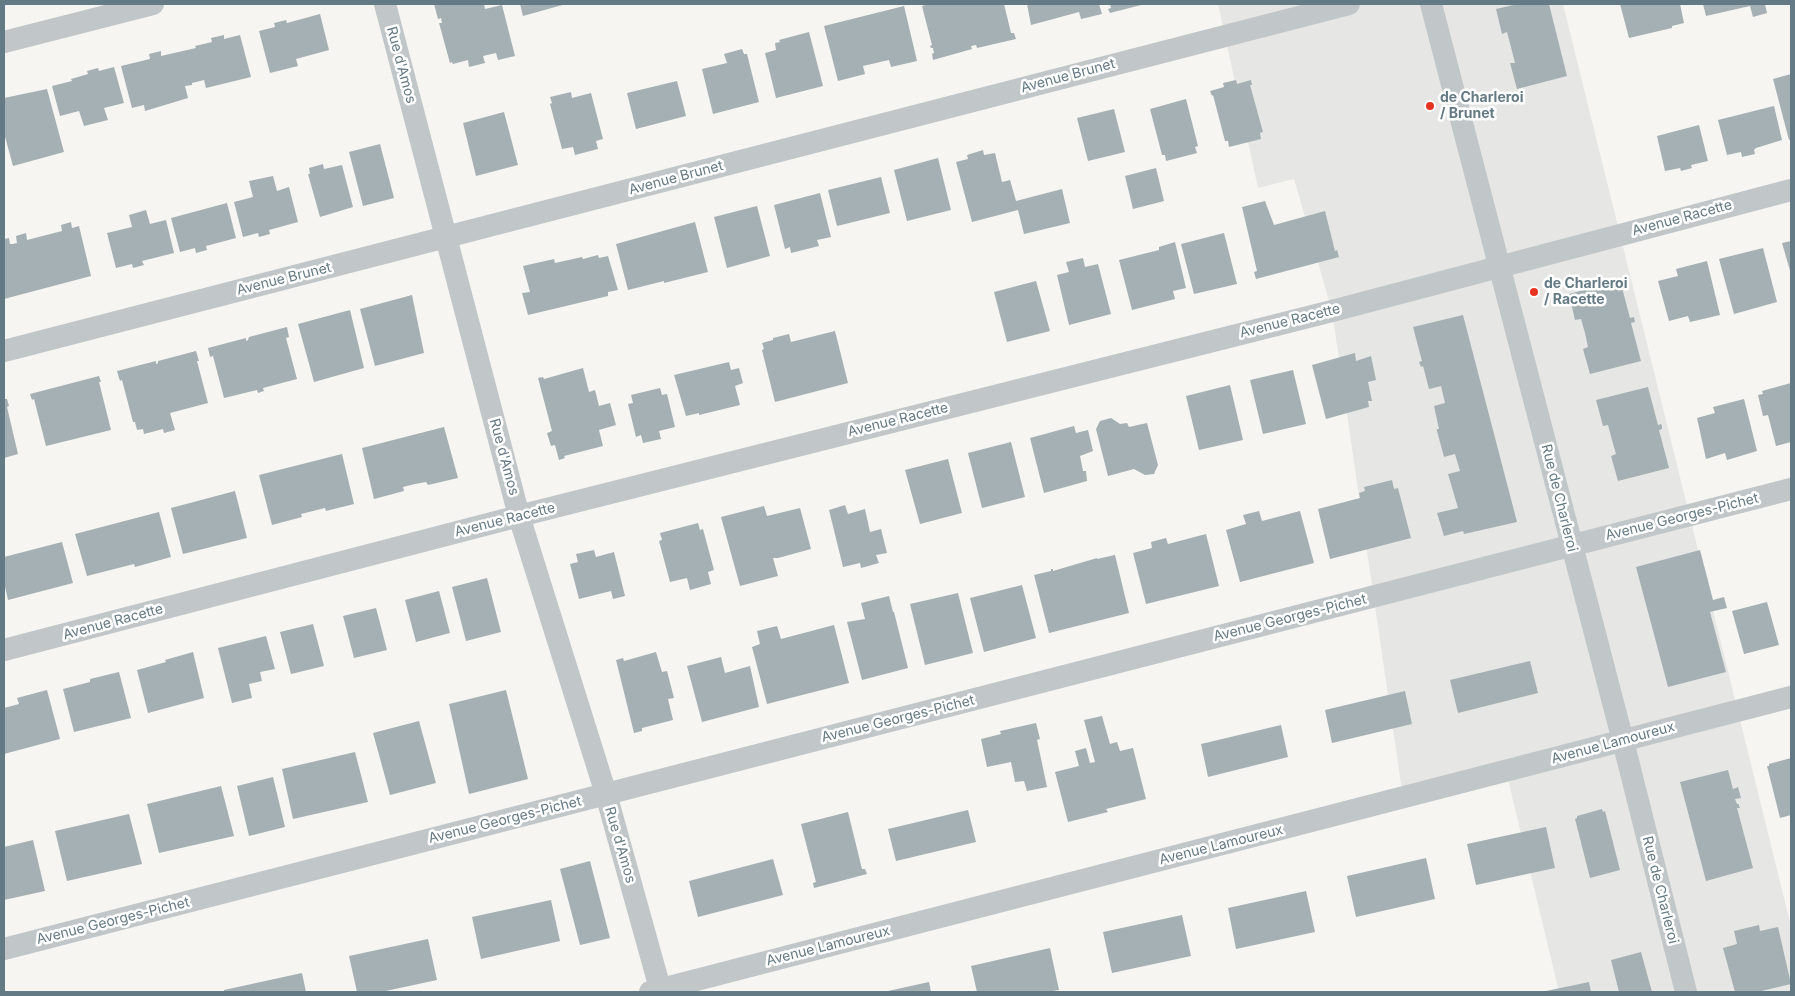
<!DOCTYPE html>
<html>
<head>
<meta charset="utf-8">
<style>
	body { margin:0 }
	#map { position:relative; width:1795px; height:996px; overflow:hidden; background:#f6f5f2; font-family:Inter,sans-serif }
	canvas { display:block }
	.frame { position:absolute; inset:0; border:5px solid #647a84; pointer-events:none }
</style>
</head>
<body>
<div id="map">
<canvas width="1795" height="996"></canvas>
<div class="frame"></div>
</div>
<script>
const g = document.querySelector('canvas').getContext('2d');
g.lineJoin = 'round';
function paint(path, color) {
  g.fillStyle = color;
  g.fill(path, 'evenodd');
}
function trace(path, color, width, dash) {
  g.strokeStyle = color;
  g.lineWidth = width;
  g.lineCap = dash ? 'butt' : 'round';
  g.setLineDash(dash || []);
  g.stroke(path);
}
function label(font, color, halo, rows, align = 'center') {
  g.font = font + ' Inter,sans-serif';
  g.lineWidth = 5;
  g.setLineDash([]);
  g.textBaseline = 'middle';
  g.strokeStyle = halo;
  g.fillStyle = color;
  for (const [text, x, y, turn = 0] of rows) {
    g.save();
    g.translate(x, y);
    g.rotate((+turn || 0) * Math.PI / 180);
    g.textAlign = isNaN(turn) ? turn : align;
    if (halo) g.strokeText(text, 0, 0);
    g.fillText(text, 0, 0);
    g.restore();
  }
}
paint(new Path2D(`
	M 1218,4 L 1563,4 L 1791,926 L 1791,992 L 1559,992 L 1506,771 L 1403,798 L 1332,311 L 1294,179 L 1258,188 Z`), '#e6e7e5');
paint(new Path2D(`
	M 434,4 L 484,4 L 485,9 L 502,5 L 515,56 L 498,60 L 496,53 L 483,56 L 485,63 L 469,67 L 468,60 L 453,64 L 452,62 L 450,63 L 439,23 L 442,23 L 441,18 L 438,19 Z
	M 520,4 L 566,4 L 523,16 Z
	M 929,4 L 1004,4 L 1011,33 L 1014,33 L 1016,39 L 977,48 L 976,45 L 971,46 L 972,49 L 933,60 L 932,54 L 934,53 L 933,48 L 931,48 L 930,46 L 932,45 L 922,6 Z
	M 1027,4 L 1099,4 L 1102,14 L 1081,19 L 1079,12 L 1031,25 Z
	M 1110,4 L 1145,4 L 1110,13 L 1108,9 L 1111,8 Z
	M 1518,4 L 1549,4 L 1567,76 L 1517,89 L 1510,63 L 1515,63 L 1511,47 L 1507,32 L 1502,34 L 1496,9 Z
	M 1620,4 L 1680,4 L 1684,23 L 1672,26 L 1672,28 L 1629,38 Z
	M 1703,4 L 1765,4 L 1767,13 L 1753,17 L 1750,6 L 1706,16 Z
	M 904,6 L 917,61 L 891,67 L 889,60 L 863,66 L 865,74 L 838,81 L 824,26 Z
	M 320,14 L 329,50 L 296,59 L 298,66 L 270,73 L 259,31 L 275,27 L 274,23 L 286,20 L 287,23 Z
	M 809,32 L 823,86 L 776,98 L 765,53 L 776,50 L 775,43 L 780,42 L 779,40 Z
	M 224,35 L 224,39 L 240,35 L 251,77 L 206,88 L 204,80 L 192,83 L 192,85 L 185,86 L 188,98 L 145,111 L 144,105 L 132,108 L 121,66 L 150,59 L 149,54 L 161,51 L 161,56 L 196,48 L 195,46 L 212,42 L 211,38 Z
	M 742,49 L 744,54 L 747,54 L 759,102 L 713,114 L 702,69 L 727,63 L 724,54 Z
	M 114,67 L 124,103 L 104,108 L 108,120 L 84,126 L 79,111 L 60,116 L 52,86 L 72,81 L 71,79 L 88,74 L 87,71 L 98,68 L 99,71 Z
	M 1791,74 L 1791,139 L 1789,140 L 1773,79 Z
	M 1236,80 L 1237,84 L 1251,80 L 1252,85 L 1250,85 L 1263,132 L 1260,133 L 1261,139 L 1229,147 L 1228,141 L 1225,141 L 1213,95 L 1212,96 L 1210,91 L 1224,87 L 1223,83 Z
	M 677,81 L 686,116 L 636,129 L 627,93 Z
	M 47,89 L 64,152 L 13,166 L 4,133 L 4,98 Z
	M 571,92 L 572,98 L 591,93 L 603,139 L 596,141 L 598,149 L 575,155 L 573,147 L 562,149 L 550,104 L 552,103 L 550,97 Z
	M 1186,99 L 1198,146 L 1195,147 L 1197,153 L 1166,161 L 1165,155 L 1162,155 L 1150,109 Z
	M 1774,106 L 1782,140 L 1756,148 L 1754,150 L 1755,154 L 1742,157 L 1741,152 L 1727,155 L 1718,120 Z
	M 1114,109 L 1125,152 L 1088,161 L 1077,118 Z
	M 504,112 L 518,165 L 476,176 L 463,123 Z
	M 1699,125 L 1708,161 L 1691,165 L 1692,168 L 1681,171 L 1680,168 L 1665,171 L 1657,136 Z
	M 380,144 L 394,198 L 363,206 L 349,152 Z
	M 983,150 L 984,155 L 995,153 L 1002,182 L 1010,180 L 1016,201 L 1062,189 L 1070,223 L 1024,234 L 1018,210 L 972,222 L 956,162 L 968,159 L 967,155 Z
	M 938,158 L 951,210 L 907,221 L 894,170 Z
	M 323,164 L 324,169 L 342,165 L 353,207 L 320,217 L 308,174 L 310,174 L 309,168 Z
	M 1156,168 L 1164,201 L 1133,209 L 1125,176 Z
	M 273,176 L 277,191 L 289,187 L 298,222 L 269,230 L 270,234 L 259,237 L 258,233 L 243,237 L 234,202 L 253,197 L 249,181 Z
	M 881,177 L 890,213 L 837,226 L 828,190 Z
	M 820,193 L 831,237 L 817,240 L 819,246 L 791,253 L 790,247 L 785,249 L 774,205 Z
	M 1265,201 L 1274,225 L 1325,211 L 1335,251 L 1337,250 L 1339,257 L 1256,279 L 1254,272 L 1257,271 L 1242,207 Z
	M 227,203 L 236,238 L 206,246 L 207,250 L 196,253 L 195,248 L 180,252 L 171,218 Z
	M 757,206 L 770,256 L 727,268 L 714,217 Z
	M 146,210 L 150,224 L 166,220 L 174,253 L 142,261 L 144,265 L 133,268 L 132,264 L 116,268 L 107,233 L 132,227 L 129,215 Z
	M 71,222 L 72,228 L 79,226 L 91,276 L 4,299 L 4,239 L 9,238 L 10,244 L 13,244 L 17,243 L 16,236 L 26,233 L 27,240 L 62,231 L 61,225 Z
	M 695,222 L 708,272 L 664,283 L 664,281 L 628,290 L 616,244 Z
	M 1224,233 L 1237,284 L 1194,294 L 1181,244 Z
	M 1791,241 L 1791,274 L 1782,243 Z
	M 1175,242 L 1186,288 L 1173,291 L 1175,299 L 1132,310 L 1119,260 L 1159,250 L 1159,247 Z
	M 1763,248 L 1777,302 L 1734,314 L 1719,259 Z
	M 598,255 L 599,258 L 608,256 L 618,290 L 608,292 L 608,296 L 528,315 L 522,293 L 530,292 L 523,266 L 554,259 L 555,263 L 582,257 L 583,259 Z
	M 1083,258 L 1085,267 L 1098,264 L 1111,314 L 1069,325 L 1057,275 L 1069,272 L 1066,262 Z
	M 1707,261 L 1720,315 L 1690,322 L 1688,316 L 1669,321 L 1658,281 L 1678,276 L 1676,269 Z
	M 1620,280 L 1630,318 L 1634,317 L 1635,322 L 1631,323 L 1641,361 L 1590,374 L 1583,349 L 1588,347 L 1585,333 L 1581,319 L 1575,320 L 1569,294 Z
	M 1036,281 L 1050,331 L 1007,342 L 994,292 Z
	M 412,295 L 424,353 L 375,366 L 360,309 Z
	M 350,310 L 364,368 L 314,382 L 298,324 Z
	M 1463,315 L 1517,522 L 1464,534 L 1463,531 L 1444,536 L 1437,513 L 1458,508 L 1448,474 L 1460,471 L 1455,454 L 1444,457 L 1437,431 L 1437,429 L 1439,429 L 1434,406 L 1445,403 L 1441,386 L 1429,389 L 1423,366 L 1421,367 L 1419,362 L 1422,361 L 1413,327 Z
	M 287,327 L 289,337 L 286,338 L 297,379 L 263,388 L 264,391 L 258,393 L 257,390 L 224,398 L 213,356 L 210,357 L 208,348 L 246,338 L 246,341 L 248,340 L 249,337 Z
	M 835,331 L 848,383 L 775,402 L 762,350 L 764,349 L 762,343 L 773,340 L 773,338 L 789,334 L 791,342 Z
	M 196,351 L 199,361 L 197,361 L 208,403 L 170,413 L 175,430 L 164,433 L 163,429 L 144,434 L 143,429 L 137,430 L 135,422 L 133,422 L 122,380 L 120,381 L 117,371 L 156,361 L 156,364 L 158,363 L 158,361 Z
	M 1355,353 L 1356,361 L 1371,356 L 1376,380 L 1368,382 L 1372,401 L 1368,401 L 1369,407 L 1326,419 L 1312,365 Z
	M 729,362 L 731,370 L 739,368 L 743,383 L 735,386 L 740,405 L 699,415 L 699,413 L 686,416 L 674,375 Z
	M 583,368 L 589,392 L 595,390 L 599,406 L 610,403 L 616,425 L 599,430 L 603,446 L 564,456 L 565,458 L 559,460 L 555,445 L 551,446 L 547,433 L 552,431 L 538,378 L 543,377 L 544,379 Z
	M 1293,370 L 1306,424 L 1263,434 L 1250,380 Z
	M 99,376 L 101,382 L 99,382 L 111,430 L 46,446 L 34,399 L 32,400 L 30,394 Z
	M 1791,383 L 1791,442 L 1776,446 L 1768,415 L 1763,416 L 1758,395 L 1763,394 L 1762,391 Z
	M 1230,385 L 1243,440 L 1199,450 L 1186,396 Z
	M 1648,387 L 1658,425 L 1661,424 L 1662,426 L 1662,429 L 1659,430 L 1669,468 L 1618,481 L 1611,456 L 1616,454 L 1612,440 L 1608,425 L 1603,426 L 1596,400 Z
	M 660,388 L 662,395 L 667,394 L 675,427 L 659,431 L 661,439 L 643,443 L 641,435 L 636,437 L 628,404 L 633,403 L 631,395 Z
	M 4,399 L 7,399 L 9,406 L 7,407 L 18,454 L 4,458 Z
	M 1744,399 L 1757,451 L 1727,460 L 1725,453 L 1706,459 L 1697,418 L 1715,413 L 1713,407 Z
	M 1111,418 L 1120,424 L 1127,423 L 1129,427 L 1147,423 L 1158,465 L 1154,474 L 1145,475 L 1134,469 L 1108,476 L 1096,429 L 1100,421 Z
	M 1074,426 L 1076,433 L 1088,430 L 1093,451 L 1080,456 L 1083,471 L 1086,471 L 1087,481 L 1044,493 L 1030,438 Z
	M 444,427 L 458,478 L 428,485 L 426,482 L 415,484 L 403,487 L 404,491 L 374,499 L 362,448 Z
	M 1011,442 L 1025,497 L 982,508 L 968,453 Z
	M 342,454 L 354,504 L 326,511 L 325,508 L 301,514 L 302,517 L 272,525 L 259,475 Z
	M 948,459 L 962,513 L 920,524 L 905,470 Z
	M 1392,480 L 1394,489 L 1398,488 L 1411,538 L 1330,559 L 1318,509 L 1360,498 L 1359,493 L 1365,491 L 1364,487 Z
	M 235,491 L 247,538 L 183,554 L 171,508 Z
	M 845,505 L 848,514 L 865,509 L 870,532 L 881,529 L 887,553 L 876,555 L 879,563 L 861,568 L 860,563 L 843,567 L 829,510 Z
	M 764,506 L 767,516 L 800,508 L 811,549 L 778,558 L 773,558 L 778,576 L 740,586 L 721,517 Z
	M 1259,511 L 1262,521 L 1300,511 L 1314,563 L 1240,582 L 1226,530 L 1246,524 L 1243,515 Z
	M 159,512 L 171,557 L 135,567 L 134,564 L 87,576 L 75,534 Z
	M 698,523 L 700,530 L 703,529 L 714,570 L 708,572 L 711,584 L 690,590 L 687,578 L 670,582 L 659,541 L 662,540 L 660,533 Z
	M 1206,534 L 1219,586 L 1146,604 L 1133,553 L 1152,548 L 1151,542 L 1166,538 L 1168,544 Z
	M 62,542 L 73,583 L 8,600 L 4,582 L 4,557 Z
	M 594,550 L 596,557 L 614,552 L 625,596 L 613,599 L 611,591 L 579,599 L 570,564 L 578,562 L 576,554 Z
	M 1700,550 L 1713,600 L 1724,597 L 1727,608 L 1710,612 L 1726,672 L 1668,687 L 1636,567 Z
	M 1115,555 L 1129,613 L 1049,633 L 1034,575 L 1051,571 L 1051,569 L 1053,569 L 1053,571 L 1097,558 L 1097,559 Z
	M 487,578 L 501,632 L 466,641 L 452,587 Z
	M 1022,585 L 1036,638 L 984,652 L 970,598 Z
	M 439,591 L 450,633 L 416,642 L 405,600 Z
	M 958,593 L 973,653 L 925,665 L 910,604 Z
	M 889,596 L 893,612 L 894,612 L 908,668 L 862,680 L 847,622 L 865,619 L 861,603 Z
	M 1767,602 L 1779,645 L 1744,654 L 1732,611 Z
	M 376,608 L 387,650 L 354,658 L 343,616 Z
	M 313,624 L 324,666 L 291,674 L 280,632 Z
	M 834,625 L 849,683 L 767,704 L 752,647 L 760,644 L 757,631 L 777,626 L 781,639 Z
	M 266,636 L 275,669 L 260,672 L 262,681 L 249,684 L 252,698 L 232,703 L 218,648 Z
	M 193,652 L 204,698 L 148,713 L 137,670 L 166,662 L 165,660 Z
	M 656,652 L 662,672 L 667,671 L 674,698 L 668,699 L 673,720 L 642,728 L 642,731 L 634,733 L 616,660 L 623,658 L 624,661 Z
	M 721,657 L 725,673 L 750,666 L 759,707 L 702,722 L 687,666 Z
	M 1530,661 L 1538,693 L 1458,713 L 1450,680 Z
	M 119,672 L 131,718 L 74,732 L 63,689 L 90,682 L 90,679 Z
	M 47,690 L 60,739 L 4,754 L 4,708 L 19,704 L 17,698 Z
	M 506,690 L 528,779 L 469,794 L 449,704 Z
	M 1405,691 L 1412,724 L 1332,743 L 1325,710 Z
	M 1102,716 L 1110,744 L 1117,742 L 1120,751 L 1133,748 L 1146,799 L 1106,809 L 1108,812 L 1068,822 L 1055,772 L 1079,766 L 1075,751 L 1086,748 L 1090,763 L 1095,762 L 1084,720 Z
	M 419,721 L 436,783 L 390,795 L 373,733 Z
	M 1036,723 L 1040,739 L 1037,740 L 1047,787 L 1027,791 L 1024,781 L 1015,782 L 1011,762 L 987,767 L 981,739 L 1001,734 L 1000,731 Z
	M 1281,725 L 1288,757 L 1208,777 L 1201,744 Z
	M 355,752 L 368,802 L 293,819 L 282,769 Z
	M 1791,758 L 1791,815 L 1780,818 L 1767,766 L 1769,766 L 1769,764 Z
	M 1728,770 L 1733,789 L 1738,787 L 1741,798 L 1735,799 L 1737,804 L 1739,804 L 1739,806 L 1740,808 L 1737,808 L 1753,868 L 1706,881 L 1680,782 Z
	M 273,777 L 285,827 L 249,836 L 237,786 Z
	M 221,786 L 234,836 L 159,853 L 147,804 Z
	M 1602,809 L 1603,812 L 1605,811 L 1620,870 L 1590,878 L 1575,819 L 1577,818 L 1577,816 Z
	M 968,810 L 976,842 L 896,861 L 888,829 Z
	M 848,812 L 862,869 L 865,869 L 867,874 L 814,888 L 813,883 L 816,882 L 801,824 Z
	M 129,814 L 142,864 L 67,881 L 55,831 Z
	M 1546,827 L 1555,868 L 1476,885 L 1467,844 Z
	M 33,840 L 45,891 L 4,900 L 4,847 Z
	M 1426,858 L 1435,899 L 1356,917 L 1347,876 Z
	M 773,859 L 783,895 L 698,917 L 689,881 Z
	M 590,861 L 610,938 L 580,945 L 560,869 Z
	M 1306,891 L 1315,932 L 1236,949 L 1228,908 Z
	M 551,900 L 560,941 L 481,959 L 472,917 Z
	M 1182,915 L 1191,956 L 1112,973 L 1103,932 Z
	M 1759,925 L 1760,931 L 1778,927 L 1791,984 L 1757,992 L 1735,992 L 1723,948 L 1737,944 L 1734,931 Z
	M 428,939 L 437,980 L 381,992 L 357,992 L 349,956 Z
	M 1050,948 L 1059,990 L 1046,992 L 977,992 L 971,966 Z
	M 1641,952 L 1652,992 L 1619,992 L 1611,960 Z
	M 302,973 L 306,992 L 224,992 L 224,990 Z
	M 929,982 L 931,992 L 888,992 L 888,991 Z
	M 1589,982 L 1591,992 L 1546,992 L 1546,991 Z`), '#a5b0b4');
trace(new Path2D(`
	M 385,4 L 519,516 L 606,794 L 661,992
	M 1431,4 L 1623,741 L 1686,992
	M 4,42 L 153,4
	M 4,351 L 1349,4
	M 4,650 L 519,516 L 1332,311 L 1791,190
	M 4,949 L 1791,489
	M 650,992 L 1791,697`), '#c1c6c8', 22);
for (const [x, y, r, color] of [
	[1430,106,5,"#e73320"],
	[1534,292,5,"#e73320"]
]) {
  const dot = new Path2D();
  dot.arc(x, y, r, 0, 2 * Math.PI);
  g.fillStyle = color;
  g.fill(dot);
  trace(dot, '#fff', 2);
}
label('14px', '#647a84', '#fff', [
	["Rue d'Amos",401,65,75],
	["Avenue Brunet",1068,76,-15],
	["Avenue Brunet",676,178,-15],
	["Avenue Racette",1682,218,-15],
	["Avenue Brunet",284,279,-14],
	["Avenue Racette",1290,321,-14],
	["Avenue Racette",898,420,-14],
	["Rue d'Amos",504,457,75],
	["Rue de Charleroi",1559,498,76],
	["Avenue Georges-Pichet",1682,517,-14],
	["Avenue Racette",505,520,-14],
	["Avenue Georges-Pichet",1290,618,-14],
	["Avenue Racette",113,622,-15],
	["Avenue Georges-Pichet",898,719,-14],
	["Avenue Lamoureux",1613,743,-15],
	["Avenue Georges-Pichet",505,820,-14],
	["Rue d'Amos",620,845,74],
	["Avenue Lamoureux",1221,845,-14],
	["Rue de Charleroi",1660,890,76],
	["Avenue Georges-Pichet",113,921,-14],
	["Avenue Lamoureux",828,946,-14]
]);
label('bold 14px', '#647a84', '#fff', [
	["de Charleroi",1440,98],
	["/ Brunet",1440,114],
	["de Charleroi",1544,284],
	["/ Racette",1544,300]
], 'left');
</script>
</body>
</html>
